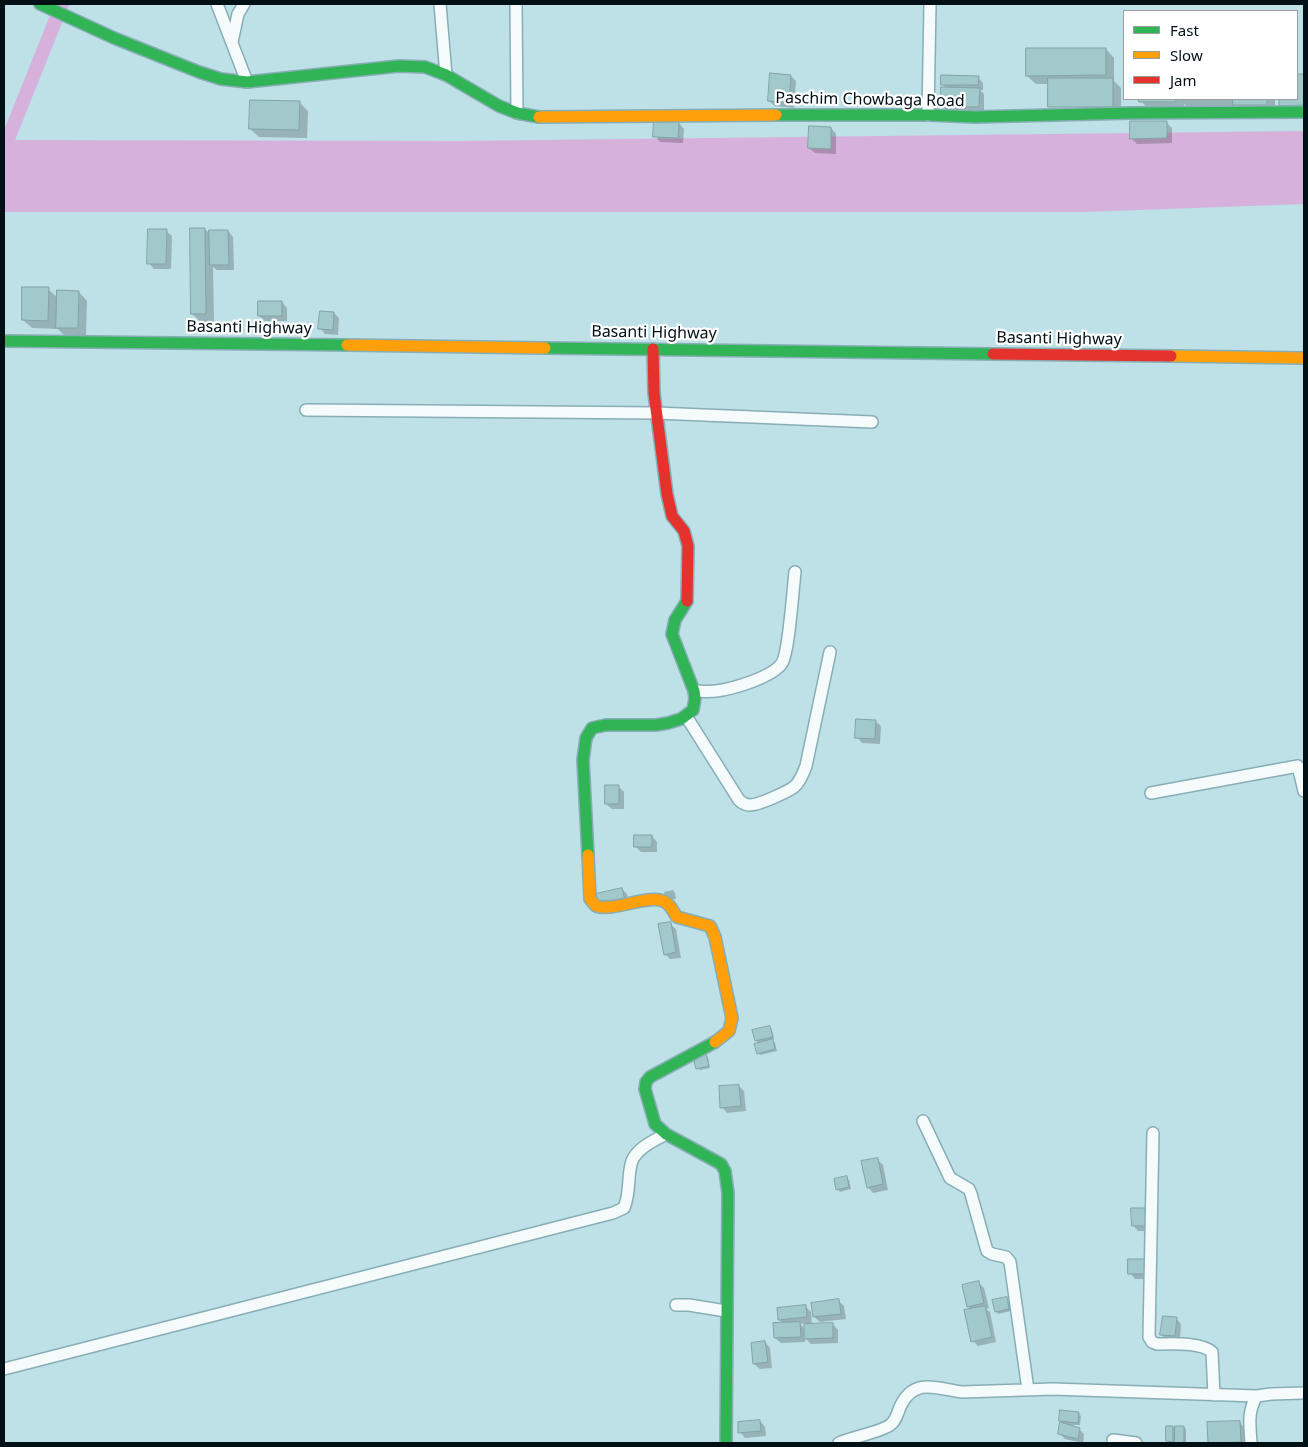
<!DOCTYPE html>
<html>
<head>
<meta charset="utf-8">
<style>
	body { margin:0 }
	#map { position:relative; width:1308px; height:1447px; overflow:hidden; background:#bee0e7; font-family:"Noto Sans",sans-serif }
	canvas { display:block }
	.frame { position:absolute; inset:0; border:5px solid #001014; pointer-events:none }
	.legend { position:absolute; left:1123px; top:10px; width:175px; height:90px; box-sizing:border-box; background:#fff; border:1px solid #999fa1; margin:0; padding:6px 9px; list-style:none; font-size:15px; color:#001014 }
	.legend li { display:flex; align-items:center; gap:10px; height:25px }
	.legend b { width:25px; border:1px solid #999fa1 }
</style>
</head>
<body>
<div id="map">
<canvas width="1308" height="1447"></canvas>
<div class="frame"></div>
<ul class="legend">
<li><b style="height:6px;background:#30b455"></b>Fast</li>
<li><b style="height:6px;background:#ff9f0a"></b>Slow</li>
<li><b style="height:6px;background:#e5322d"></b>Jam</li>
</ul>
</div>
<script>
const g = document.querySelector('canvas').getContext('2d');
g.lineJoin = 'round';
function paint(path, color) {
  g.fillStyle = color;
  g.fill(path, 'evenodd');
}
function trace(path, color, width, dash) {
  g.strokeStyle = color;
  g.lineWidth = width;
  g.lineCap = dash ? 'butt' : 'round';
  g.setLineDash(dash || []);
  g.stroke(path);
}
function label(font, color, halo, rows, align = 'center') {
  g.font = font + ' "Noto Sans",sans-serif';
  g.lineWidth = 4.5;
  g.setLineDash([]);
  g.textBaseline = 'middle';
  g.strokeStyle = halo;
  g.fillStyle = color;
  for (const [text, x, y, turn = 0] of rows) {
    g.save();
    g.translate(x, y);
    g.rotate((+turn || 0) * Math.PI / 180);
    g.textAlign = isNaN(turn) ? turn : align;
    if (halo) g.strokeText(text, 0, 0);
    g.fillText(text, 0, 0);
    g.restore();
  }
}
paint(new Path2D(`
	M 1304,131 L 1304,204 L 1084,212 L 4,212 L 4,140 L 458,141 Z`), '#d6b1dc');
paint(new Path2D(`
	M 1106,49 L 1114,58 L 1114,81 L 1121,88 L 1121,115 L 1050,84 L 1036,84 L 1027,76 Z
	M 1304,75 L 1304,113 L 1280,105 L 1280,99 L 1297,99 L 1297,76 Z
	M 791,76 L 796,81 L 794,108 L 775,106 L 769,101 Z
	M 978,77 L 983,83 L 983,90 L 980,90 L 984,94 L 984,112 L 947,112 L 942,106 L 947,89 L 942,84 Z
	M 1141,99 L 1275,99 L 1275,113 L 1188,107 L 1184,104 L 1184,110 L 1149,110 L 1141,101 Z
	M 299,102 L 308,111 L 307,138 L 259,137 L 250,129 Z
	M 1166,122 L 1172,128 L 1172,143 L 1137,144 L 1131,138 Z
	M 679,123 L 684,129 L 683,143 L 660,142 L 655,136 Z
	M 831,128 L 836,134 L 836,154 L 815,153 L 809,148 Z
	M 205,229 L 211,235 L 228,231 L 233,237 L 234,270 L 217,270 L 213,267 L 214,322 L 201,322 L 192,314 Z
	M 166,231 L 172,236 L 171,269 L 154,269 L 149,263 Z
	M 48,289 L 58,298 L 79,292 L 87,301 L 86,336 L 65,336 L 58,329 L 32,328 L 23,320 Z
	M 282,302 L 287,308 L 287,321 L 265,321 L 259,316 Z
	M 334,313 L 339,318 L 338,335 L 325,334 L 320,328 Z
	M 875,721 L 881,726 L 880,744 L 862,743 L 857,737 Z
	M 618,786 L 624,792 L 624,809 L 612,809 L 606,804 Z
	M 652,836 L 657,842 L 657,852 L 641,852 L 635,846 Z
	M 622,889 L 627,894 L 630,905 L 606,911 Z
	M 673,890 L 675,893 L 676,899 L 668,900 L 665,898 L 664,892 Z
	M 670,924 L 676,929 L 681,958 L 670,959 L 665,954 Z
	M 770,1027 L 772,1030 L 774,1039 L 772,1040 L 775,1043 L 777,1051 L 760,1055 L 758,1053 L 760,1044 L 756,1040 Z
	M 705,1055 L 708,1057 L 710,1068 L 700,1070 L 697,1068 Z
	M 739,1086 L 744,1091 L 746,1111 L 727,1113 L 722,1107 Z
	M 877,1159 L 883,1165 L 888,1190 L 873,1193 L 868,1187 Z
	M 846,1177 L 849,1180 L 851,1189 L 840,1192 L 838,1189 Z
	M 1133,1209 L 1153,1231 L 1138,1231 L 1133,1225 Z
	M 1151,1265 L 1152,1279 L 1135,1279 L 1130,1273 Z
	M 979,1283 L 984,1288 L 989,1308 L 986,1309 L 990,1312 L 996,1342 L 978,1346 L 973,1341 L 971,1310 L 968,1306 Z
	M 1006,1299 L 1009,1301 L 1011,1311 L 998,1314 L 996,1311 Z
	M 838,1300 L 844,1306 L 846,1319 L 820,1322 L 814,1317 Z
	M 805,1306 L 811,1312 L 812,1325 L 833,1324 L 838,1330 L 838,1343 L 811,1344 L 805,1338 L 805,1342 L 781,1343 L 775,1338 L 784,1324 L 779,1320 ZM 805,1323 L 806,1330 L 800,1324 Z
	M 1176,1318 L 1181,1324 L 1180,1341 L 1167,1340 L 1161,1335 Z
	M 765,1342 L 770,1348 L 772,1368 L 760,1369 L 754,1364 Z
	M 1078,1413 L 1081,1416 L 1080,1425 L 1065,1425 L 1079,1429 L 1084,1434 L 1083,1443 L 1065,1439 L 1059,1433 L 1061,1421 Z
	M 760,1421 L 765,1427 L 766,1436 L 745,1438 L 740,1432 Z
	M 1239,1422 L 1245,1428 L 1246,1443 L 1209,1443 L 1208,1424 Z
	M 1173,1427 L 1176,1431 L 1183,1427 L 1186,1429 L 1186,1442 L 1177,1442 L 1177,1443 L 1175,1441 L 1175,1443 L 1170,1443 L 1167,1441 Z`), '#0003');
trace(new Path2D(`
	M 4,149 L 62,4`), '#d6b1dc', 14);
const building = new Path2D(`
	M 1026,48 L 1106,48 L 1106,75 L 1026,76 Z
	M 770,73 L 791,75 L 789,103 L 768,101 Z
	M 1297,74 L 1304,74 L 1304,105 L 1279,106 L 1279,99 L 1297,99 Z
	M 941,75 L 979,76 L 978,85 L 941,85 Z
	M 1048,78 L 1113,78 L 1113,107 L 1048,107 Z
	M 941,87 L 980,88 L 979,107 L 941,107 Z
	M 1139,99 L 1176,99 L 1176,102 L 1139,102 Z
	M 1233,99 L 1267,99 L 1267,105 L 1233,105 Z
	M 250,100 L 300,101 L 299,130 L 249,129 Z
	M 654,120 L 679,122 L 678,138 L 653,137 Z
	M 1130,121 L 1167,121 L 1167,138 L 1130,139 Z
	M 809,126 L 831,127 L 831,149 L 808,148 Z
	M 190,228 L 205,228 L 206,314 L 191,314 Z
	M 148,229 L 167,229 L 166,264 L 147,264 Z
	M 209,230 L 228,230 L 229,265 L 210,265 Z
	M 22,287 L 49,287 L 48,321 L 22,320 Z
	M 57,290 L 79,291 L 78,328 L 56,328 Z
	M 258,301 L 282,301 L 282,316 L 258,316 Z
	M 320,311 L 334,312 L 333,330 L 318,329 Z
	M 856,719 L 876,720 L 875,739 L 855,738 Z
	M 605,785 L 619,785 L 619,804 L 605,804 Z
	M 634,835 L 652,835 L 652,847 L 634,847 Z
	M 622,888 L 625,900 L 599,906 L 596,894 Z
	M 671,922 L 676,952 L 664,955 L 658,924 Z
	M 770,1026 L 773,1037 L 755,1041 L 752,1030 Z
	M 773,1039 L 775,1049 L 757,1054 L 754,1044 Z
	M 706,1054 L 709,1066 L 696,1069 L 693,1057 Z
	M 739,1085 L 741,1106 L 720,1108 L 719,1086 Z
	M 878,1158 L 883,1184 L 867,1188 L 861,1161 Z
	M 847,1176 L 849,1187 L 836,1190 L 834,1179 Z
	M 1131,1208 L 1148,1208 L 1148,1226 L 1132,1226 Z
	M 1128,1259 L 1146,1259 L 1147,1274 L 1128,1274 Z
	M 979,1281 L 984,1303 L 967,1307 L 962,1285 Z
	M 1007,1297 L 1009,1309 L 995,1312 L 992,1300 Z
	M 839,1299 L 841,1314 L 813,1317 L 811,1303 Z
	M 806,1305 L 807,1317 L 778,1320 L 777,1308 Z
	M 985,1306 L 992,1337 L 971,1342 L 964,1310 Z
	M 1163,1316 L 1177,1317 L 1175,1336 L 1160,1335 Z
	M 800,1322 L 801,1337 L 774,1338 L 773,1323 Z
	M 833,1323 L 833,1338 L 804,1339 L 804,1324 Z
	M 765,1341 L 768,1362 L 753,1364 L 751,1343 Z
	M 1060,1410 L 1079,1412 L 1078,1423 L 1059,1421 Z
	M 760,1420 L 761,1431 L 738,1433 L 738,1422 Z
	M 1240,1421 L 1241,1442 L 1208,1443 L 1207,1422 Z
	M 1060,1422 L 1080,1428 L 1078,1439 L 1058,1434 Z
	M 1166,1426 L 1173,1426 L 1173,1442 L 1166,1441 Z
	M 1175,1426 L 1184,1426 L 1184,1443 L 1175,1443 Z`);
paint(building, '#a1c8ca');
trace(building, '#82a3a6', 1);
const street = new Path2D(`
	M 217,4 L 247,82
	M 440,4 L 446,75
	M 516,4 L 517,113
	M 232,42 L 238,14 L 244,4
	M 928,115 L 930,4
	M 306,410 L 656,413 L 872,422
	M 694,691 C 701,691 709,692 716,691 C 733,689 773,677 782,663 C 789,652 793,588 795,572
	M 686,716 L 739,800 C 742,803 745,805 750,805 C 759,805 787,792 794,787 C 801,781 803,773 806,766 L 830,652
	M 1151,793 L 1298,766 L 1304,791
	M 923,1121 L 950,1178 L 969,1189 L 971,1194 L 987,1251 L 992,1254 L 1006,1257 L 1010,1262 L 1028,1390
	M 1153,1133 L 1149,1337 L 1152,1342 L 1157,1344 C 1172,1344 1201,1342 1212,1352 L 1214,1395
	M 676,1305 L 689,1305 L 726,1311
	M 4,1369 L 613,1213 L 624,1208 C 631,1191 627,1175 632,1161 C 637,1148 655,1140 666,1134
	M 1113,1440 L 1136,1443
	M 839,1443 C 852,1437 881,1432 890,1425 C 897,1420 897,1413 901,1405 C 915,1377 938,1389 962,1392 L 1053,1389 L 1257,1396
	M 1251,1443 C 1250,1426 1247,1411 1257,1396 L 1271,1394 L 1304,1393`);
const fast = new Path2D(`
	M 40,4 L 114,38 L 199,72 L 221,79 L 247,82 L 399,66 L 425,67 L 446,75 L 499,106 L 517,113 L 539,117
	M 776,115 L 928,115 L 975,117 L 1132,113 L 1304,112
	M 4,341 L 347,345
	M 545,348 L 993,354
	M 588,855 L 583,760 L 586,738 L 592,728 L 606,725 L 656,725 L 668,723 L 681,719 L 693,710 L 695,698 L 694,691 L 672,634 L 675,620 L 687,601
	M 715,1042 L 650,1077 L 646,1082 L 645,1089 L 655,1124 L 666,1134 L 721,1164 L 725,1171 L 728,1193 L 726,1443`);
const slow = new Path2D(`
	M 539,117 L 776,115
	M 347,345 L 545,348
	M 1171,356 L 1304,358
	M 588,855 L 590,899 L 596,906 C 615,912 650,893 665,902 C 671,905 673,912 677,917 L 710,926 L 715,937 L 732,1018 L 729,1031 L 715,1042`);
const jam = new Path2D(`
	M 653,349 L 654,393 L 667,494 L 672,516 L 684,531 L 688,546 L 687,601
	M 993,354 L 1171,356`);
trace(street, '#87aeb6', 14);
trace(fast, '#87aeb6', 14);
trace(slow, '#87aeb6', 14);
trace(jam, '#87aeb6', 14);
trace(street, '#f5fafb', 11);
trace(fast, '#30b455', 11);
trace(slow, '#ff9f0a', 11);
trace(jam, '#e5322d', 11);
label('16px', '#001014', '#fff', [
	["Paschim Chowbaga Road",870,100,1],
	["Basanti Highway",249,328,1],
	["Basanti Highway",654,333,1],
	["Basanti Highway",1059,339,1]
]);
</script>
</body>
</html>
